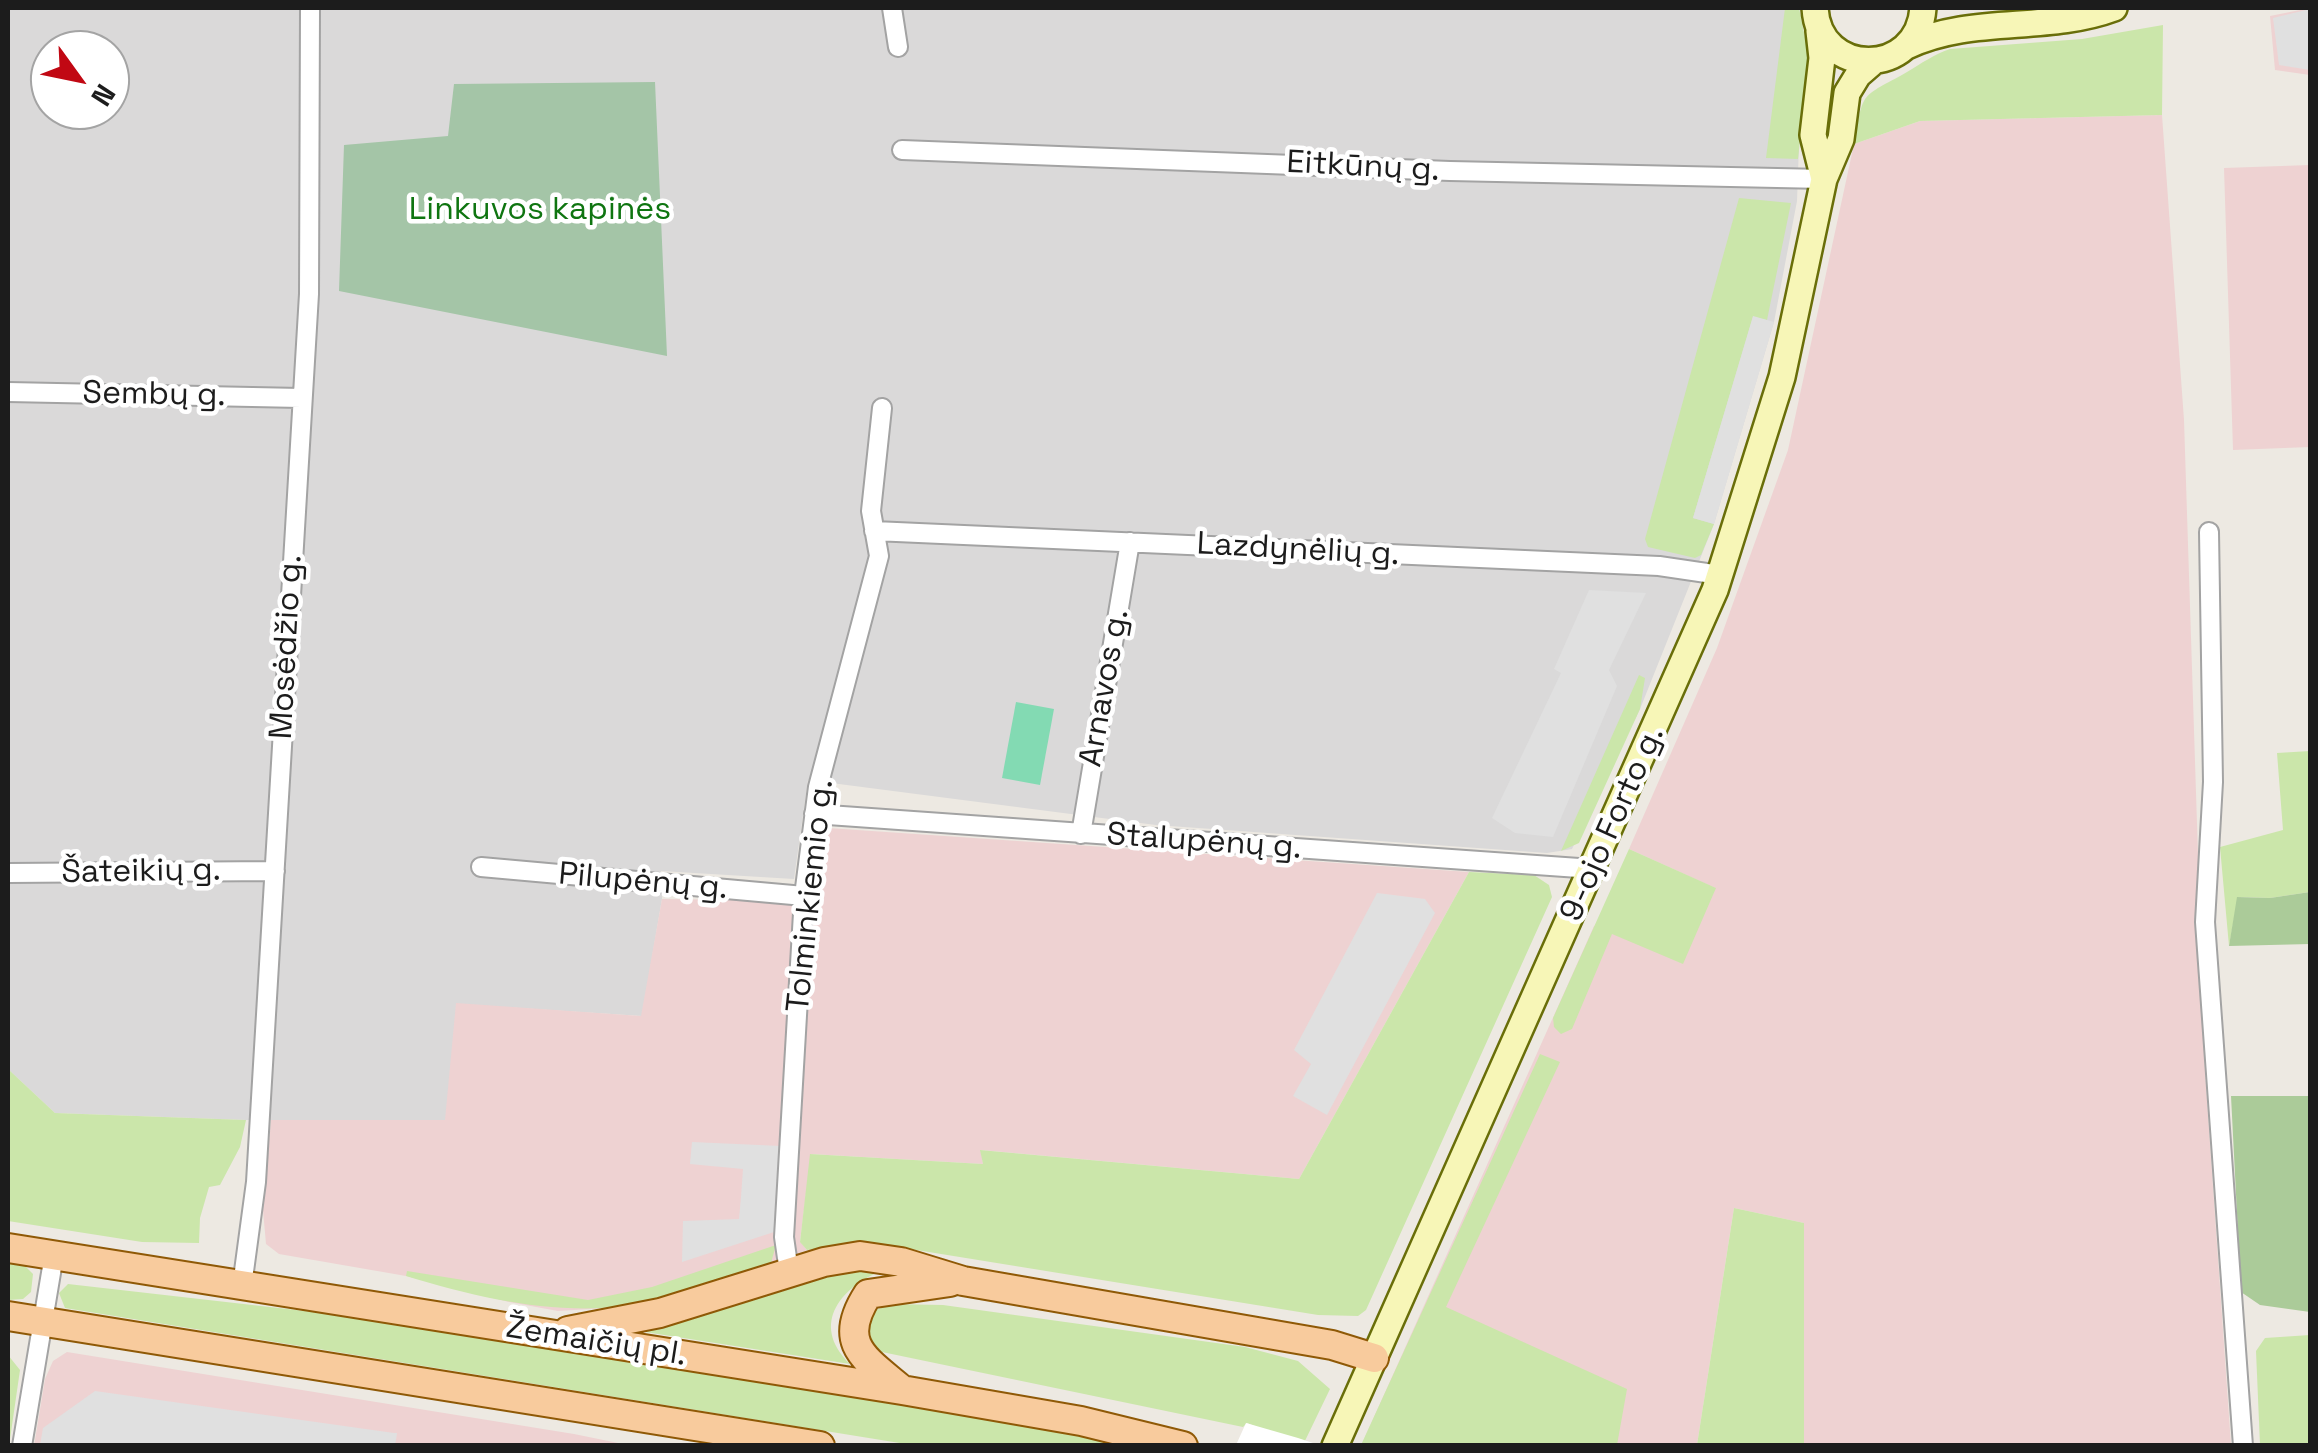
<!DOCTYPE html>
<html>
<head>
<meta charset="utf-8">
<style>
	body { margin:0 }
	#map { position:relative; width:2318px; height:1453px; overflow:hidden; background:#ede9e2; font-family:"Space Grotesk",sans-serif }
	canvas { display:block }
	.frame { position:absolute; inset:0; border:10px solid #1c1c1c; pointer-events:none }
	.north { position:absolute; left:30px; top:30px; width:100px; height:100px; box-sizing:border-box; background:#fff; border:2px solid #a4a4a4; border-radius:50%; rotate:123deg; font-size:28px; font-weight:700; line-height:40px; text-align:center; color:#1c1c1c }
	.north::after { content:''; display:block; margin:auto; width:35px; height:45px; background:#c10813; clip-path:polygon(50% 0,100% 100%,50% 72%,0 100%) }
</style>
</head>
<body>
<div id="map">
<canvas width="2318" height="1453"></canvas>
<div class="frame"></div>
<div class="north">N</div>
</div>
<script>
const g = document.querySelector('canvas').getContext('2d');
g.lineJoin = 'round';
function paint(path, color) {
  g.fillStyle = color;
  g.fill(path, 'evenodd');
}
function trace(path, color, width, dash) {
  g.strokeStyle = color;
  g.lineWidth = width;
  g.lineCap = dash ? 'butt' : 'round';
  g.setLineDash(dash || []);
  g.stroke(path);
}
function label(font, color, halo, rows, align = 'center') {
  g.font = font + ' "Space Grotesk",sans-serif';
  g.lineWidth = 9;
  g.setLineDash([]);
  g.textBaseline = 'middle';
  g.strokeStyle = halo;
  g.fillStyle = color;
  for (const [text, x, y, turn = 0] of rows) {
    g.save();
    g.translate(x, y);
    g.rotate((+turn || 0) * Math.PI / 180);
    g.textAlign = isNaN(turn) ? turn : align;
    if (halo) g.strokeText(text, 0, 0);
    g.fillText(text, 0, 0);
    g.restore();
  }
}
paint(new Path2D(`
	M 8,8 L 1799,8 L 1803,33 L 1797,201 L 1774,322 L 1714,524 L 1640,709 L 1572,849 L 1547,853 L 1156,825 L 808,780 L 794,879 L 661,871 L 662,899 L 642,1016 L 457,1004 L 446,1120 L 246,1120 L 55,1113 L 8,1069 ZM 50,50 L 110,50 L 110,110 L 50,110 Z`), '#dad9d9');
paint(new Path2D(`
	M 2310,8 L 2310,75 L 2275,70 L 2270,16 Z
	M 2162,115 L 2184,420 L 2205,1072 L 2231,1445 L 1804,1445 L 1804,1223 L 1734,1208 L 1697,1445 L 1361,1446 L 1594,926 L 1715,888 L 1629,849 L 1717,648 L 1788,450 L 1854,144 L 1920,121 Z
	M 2310,165 L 2310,447 L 2233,450 L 2224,168 Z
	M 828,828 L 1469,872 L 1299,1179 L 981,1150 L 983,1164 L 811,1154 L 800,1241 L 807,1250 L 672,1299 L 607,1308 L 558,1311 L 509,1302 L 406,1276 L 279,1254 L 266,1244 L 263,1210 L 271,1120 L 445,1120 L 456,1003 L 641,1016 L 662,899 L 819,901 Z
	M 67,1352 L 574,1434 L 628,1445 L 34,1446 L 45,1379 L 53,1361 Z`), '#eed2d2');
paint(new Path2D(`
	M 1785,8 L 1799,8 L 1809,57 L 1798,159 L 1766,158 Z
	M 2163,25 L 2162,115 L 1920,121 L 1854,144 C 1864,88 1860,99 1907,72 C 1922,63 1933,55 1950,49 L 2082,39 Z
	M 1739,198 L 1791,203 L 1767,320 L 1753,317 L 1693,518 L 1714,524 L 1701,555 L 1695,558 L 1648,547 L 1645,539 Z
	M 1639,675 L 1645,678 L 1640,709 L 1579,843 L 1561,851 Z
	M 2310,751 L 2310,892 L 2270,898 L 2238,897 L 2229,946 L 2220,847 L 2283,830 L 2277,753 Z
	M 1629,849 L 1716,888 L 1683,964 L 1612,934 L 1572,1029 L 1561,1034 L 1554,1027 L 1553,1018 Z
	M 1469,872 L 1534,875 L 1549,885 L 1552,897 L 1366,1310 L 1358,1316 L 1318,1315 L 867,1242 L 807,1250 L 800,1242 L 810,1154 L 983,1164 L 980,1150 L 1299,1179 Z
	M 1540,1054 L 1560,1062 L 1446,1307 L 1627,1389 L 1617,1445 L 1361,1445 Z
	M 8,1069 L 55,1113 L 246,1120 L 240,1147 L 220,1185 L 209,1187 L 200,1218 L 199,1243 L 142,1242 L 8,1221 Z
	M 1734,1208 L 1804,1223 L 1804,1445 L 1697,1445 Z
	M 776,1245 L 771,1263 C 738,1275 704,1292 670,1299 C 576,1320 496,1303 406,1276 L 407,1271 L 588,1300 L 652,1287 Z
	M 8,1262 L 25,1266 L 33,1274 L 31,1292 L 23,1299 L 8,1300 Z
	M 874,1265 L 886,1269 C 843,1285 808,1323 850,1364 L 632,1330 L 814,1275 Z
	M 68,1284 L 340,1315 L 1033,1426 L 1125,1445 L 912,1445 L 65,1308 L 59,1293 Z
	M 890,1304 L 943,1305 L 1245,1347 L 1298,1361 L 1330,1389 L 1303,1445 L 1247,1423 L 1243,1427 L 882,1352 L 869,1344 L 866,1328 L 872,1312 Z
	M 2310,1335 L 2310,1445 L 2260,1445 L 2256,1351 L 2265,1338 Z
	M 8,1355 L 20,1370 L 9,1446 L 8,1445 Z`), '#cbe6aa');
paint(new Path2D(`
	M 2310,892 L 2310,944 L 2229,946 L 2237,897 L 2270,898 Z
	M 2231,1096 L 2310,1096 L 2310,1312 L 2260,1305 L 2241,1292 Z`), '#abcb99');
paint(new Path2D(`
	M 655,82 L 667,356 L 339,291 L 344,145 L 448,136 L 454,84 Z`), '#a4c5a7');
paint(new Path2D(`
	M 1016,702 L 1054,709 L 1040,785 L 1002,778 Z`), '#83dab3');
paint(new Path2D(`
	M 2310,9 L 2310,70 L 2279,65 L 2273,18 Z
	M 1753,316 L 1774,322 L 1714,524 L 1693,518 Z
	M 1589,590 L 1646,593 L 1609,670 L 1617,686 L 1553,837 L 1515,833 L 1492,818 L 1561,673 L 1554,669 Z
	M 1377,893 L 1425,899 L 1435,913 L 1327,1115 L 1293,1096 L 1311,1064 L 1294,1050 Z
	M 692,1142 L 781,1146 L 774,1232 L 682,1262 L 683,1221 L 739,1219 L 741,1197 L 743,1169 L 690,1164 Z
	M 95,1391 L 394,1433 L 397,1433 L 395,1446 L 40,1445 L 43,1428 Z`), '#e0e0e0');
paint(new Path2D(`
	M 1246,1423 L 1298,1438 L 1319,1445 L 1236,1445 Z`), '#fff');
const minor = new Path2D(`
	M 892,8 L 898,47
	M 902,150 L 1450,171 L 1824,179
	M 8,392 L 301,398
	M 874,531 L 1659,566 L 1720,575
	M 2209,532 L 2213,782 L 2205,922 L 2243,1446
	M 814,814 L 1593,869
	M 1081,834 L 1130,542
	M 481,867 L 804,896
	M 8,873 L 275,871
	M 789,1272 L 784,1237 L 804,896 L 818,787 L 879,556 L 871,511 L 882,408
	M 242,1286 L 256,1182 L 309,294 L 310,8
	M 22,1446 L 54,1255`);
const secondary = new Path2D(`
	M 1815,8 C 1819,78 1918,78 1923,8
	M 1819,31 L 1822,58 L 1813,135 L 1824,179
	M 1907,46 C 1972,15 2047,33 2114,8
	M 1335,1446 L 1715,590 L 1782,377 L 1824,179 L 1841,139 L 1847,93 L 1858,75 L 1873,62`);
const primary = new Path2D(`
	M 8,1248 L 902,1390 L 1081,1421 L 1183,1446
	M 8,1316 L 820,1446
	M 568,1331 L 660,1313 L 824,1262 L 860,1256 L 901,1262 L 963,1281 L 1332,1345 L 1374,1358
	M 901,1389 C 864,1358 836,1343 868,1294 L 950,1282`);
trace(minor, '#a3a3a3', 22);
trace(secondary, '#696e09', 30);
trace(primary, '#8f5906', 32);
trace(minor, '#fff', 18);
trace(secondary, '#f7f6b7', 25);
trace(primary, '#f8cb9d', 28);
label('32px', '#1c1c1c', '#fff', [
	["Eitkūnų g.",1363,167,3],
	["Sembų g.",154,395,1],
	["Lazdynėlių g.",1298,550,3],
	["Mosėdžio g.",287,647,-87],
	["Arnavos g.",1105,688,-80],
	["9-ojo Forto g.",1613,824,-66],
	["Stalupėnų g.",1204,842,4],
	["Šateikių g.",141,872,-1],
	["Pilupėnų g.",643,882,5],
	["Tolminkiemio g.",811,896,-84],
	["Žemaičių pl.",596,1342,9]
]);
label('32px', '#0f7511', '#fff', [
	["Linkuvos kapinės",540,210]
]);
</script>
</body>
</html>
